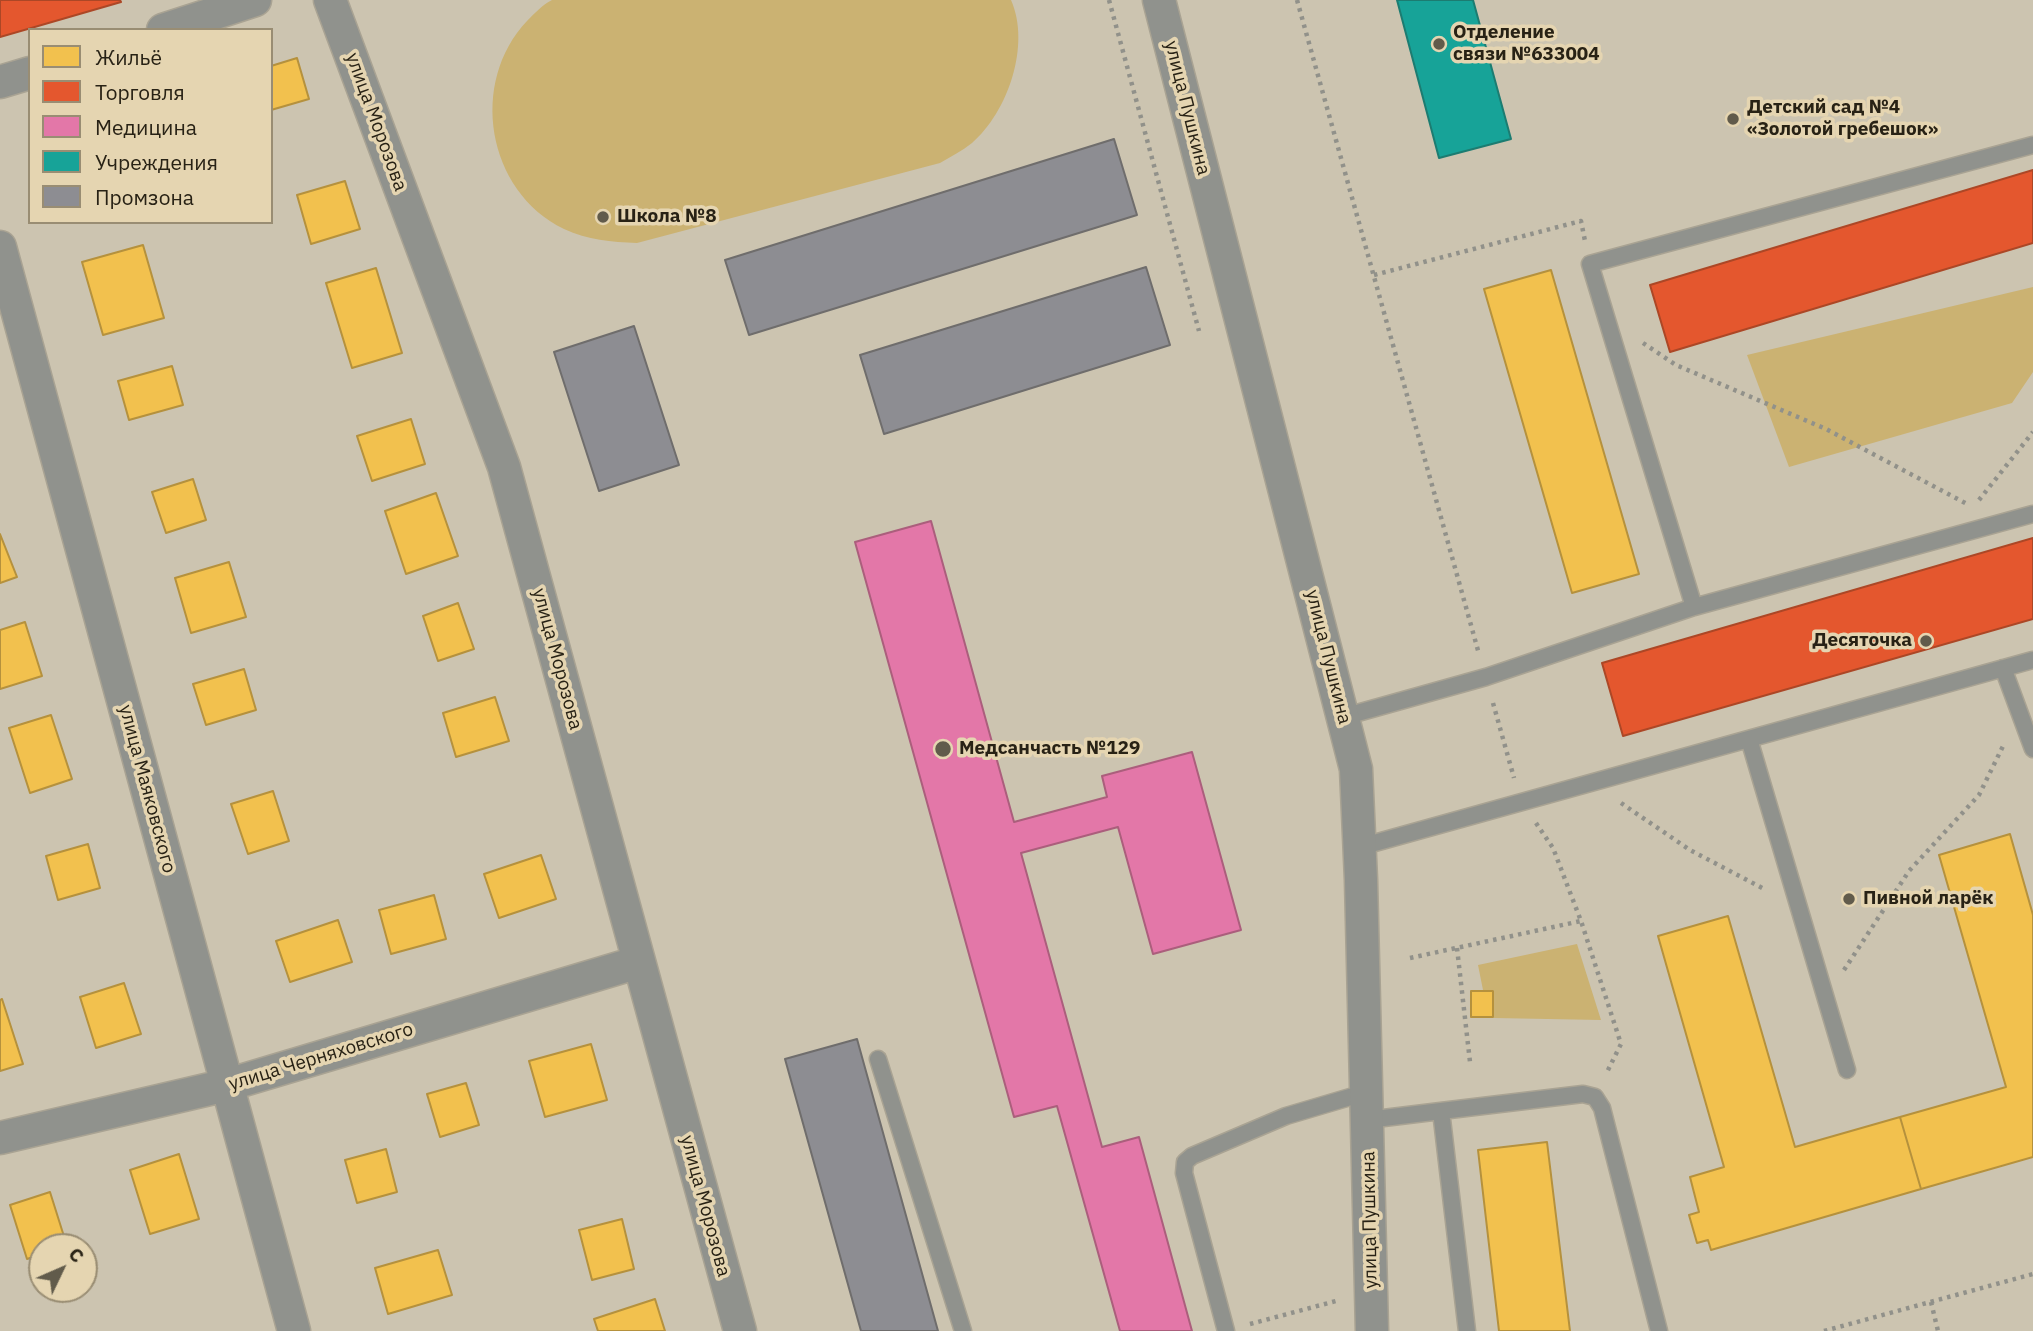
<!DOCTYPE html>
<html>
<head>
<meta charset="utf-8">
<style>
	body { margin:0 }
	#map { position:relative; width:2033px; height:1331px; overflow:hidden; background:#ccc4b0; font-family:"IBM Plex Sans",sans-serif }
	canvas { display:block }
	.legend { position:absolute; left:28px; top:28px; width:245px; height:196px; box-sizing:border-box; background:#e5d5b1; border:2px solid #998d73; margin:0; padding:9px 12px; list-style:none; font-size:21px; color:#282215 }
	.legend li { display:flex; align-items:center; gap:14px; height:35px }
	.legend b { width:35px; border:2px solid #998d73 }
	.north { position:absolute; left:28px; top:1233px; width:70px; height:70px; box-sizing:border-box; background:#e5d5b1; border:2px solid #998d73; border-radius:50%; rotate:46deg; font-size:19px; font-weight:700; line-height:28px; text-align:center; color:#282215 }
	.north::after { content:''; display:block; margin:auto; width:24px; height:32px; background:#615b4b; clip-path:polygon(50% 0,100% 100%,50% 72%,0 100%) }
</style>
</head>
<body>
<div id="map">
<canvas width="2033" height="1331"></canvas>
<ul class="legend">
<li><b style="height:19px;background:#f2c14e"></b>Жильё</li>
<li><b style="height:19px;background:#e4572e"></b>Торговля</li>
<li><b style="height:19px;background:#e377a8"></b>Медицина</li>
<li><b style="height:19px;background:#17a398"></b>Учреждения</li>
<li><b style="height:19px;background:#8d8d92"></b>Промзона</li>
</ul>
<div class="north">С</div>
</div>
<script>
const g = document.querySelector('canvas').getContext('2d');
g.lineJoin = 'round';
function paint(path, color) {
  g.fillStyle = color;
  g.fill(path, 'evenodd');
}
function trace(path, color, width, dash) {
  g.strokeStyle = color;
  g.lineWidth = width;
  g.lineCap = dash ? 'butt' : 'round';
  g.setLineDash(dash || []);
  g.stroke(path);
}
function label(font, color, halo, rows, align = 'center') {
  g.font = font + ' "IBM Plex Sans",sans-serif';
  g.lineWidth = 7;
  g.setLineDash([]);
  g.textBaseline = 'middle';
  g.strokeStyle = halo;
  g.fillStyle = color;
  for (const [text, x, y, turn = 0] of rows) {
    g.save();
    g.translate(x, y);
    g.rotate((+turn || 0) * Math.PI / 180);
    g.textAlign = isNaN(turn) ? turn : align;
    if (halo) g.strokeText(text, 0, 0);
    g.fillText(text, 0, 0);
    g.restore();
  }
}
paint(new Path2D(`
	M 552,0 L 1011,0 C 1031,45 1008,112 972,143 C 962,151 950,157 940,163 L 637,243 C 611,242 588,240 564,229 C 486,191 469,82 527,21 C 535,13 542,5 552,0 Z
	M 2033,287 L 2033,372 L 2012,403 L 1789,467 L 1747,355 Z
	M 1577,944 L 1601,1020 L 1494,1018 L 1494,990 L 1483,990 L 1478,965 Z`), '#cbb272');
const homes = new Path2D(`
	M 297,58 L 309,99 L 271,110 L 271,66 Z
	M 345,181 L 360,229 L 311,244 L 297,195 Z
	M 143,245 L 164,318 L 103,335 L 82,262 Z
	M 376,268 L 402,353 L 352,368 L 326,283 Z
	M 1551,270 L 1639,574 L 1572,593 L 1484,289 Z
	M 172,366 L 183,405 L 129,420 L 118,381 Z
	M 411,419 L 425,464 L 372,481 L 357,436 Z
	M 193,479 L 206,520 L 166,533 L 152,492 Z
	M 436,493 L 458,556 L 406,574 L 385,511 Z
	M 0,534 L 17,577 L 0,583 Z
	M 229,562 L 246,617 L 191,633 L 175,578 Z
	M 458,603 L 474,649 L 438,661 L 423,616 Z
	M 25,622 L 42,676 L 0,689 L 0,630 Z
	M 244,669 L 256,710 L 206,725 L 193,684 Z
	M 495,697 L 509,741 L 456,757 L 443,713 Z
	M 51,715 L 72,779 L 30,793 L 9,728 Z
	M 273,791 L 289,841 L 248,854 L 231,804 Z
	M 2010,834 L 2033,915 L 2033,1157 L 1921,1189 L 1900,1117 L 2006,1087 L 1939,855 Z
	M 88,844 L 100,888 L 58,900 L 46,856 Z
	M 541,855 L 556,899 L 499,918 L 484,874 Z
	M 434,895 L 446,939 L 391,954 L 379,910 Z
	M 1728,916 L 1795,1147 L 1900,1117 L 1921,1189 L 1711,1250 L 1708,1240 L 1697,1243 L 1689,1215 L 1699,1212 L 1690,1177 L 1724,1167 L 1658,936 Z
	M 338,920 L 352,962 L 290,982 L 276,941 Z
	M 124,983 L 141,1034 L 96,1048 L 80,997 Z
	M 1471,991 L 1493,991 L 1493,1017 L 1471,1017 Z
	M 2,999 L 23,1064 L 0,1071 L 0,1000 Z
	M 591,1044 L 607,1100 L 545,1117 L 529,1061 Z
	M 466,1083 L 479,1125 L 440,1137 L 427,1094 Z
	M 1547,1142 L 1570,1331 L 1499,1331 L 1478,1150 Z
	M 386,1149 L 397,1192 L 357,1203 L 345,1160 Z
	M 179,1154 L 199,1219 L 150,1234 L 130,1170 Z
	M 50,1192 L 67,1246 L 42,1247 L 42,1254 L 27,1259 L 10,1205 Z
	M 622,1219 L 634,1269 L 592,1280 L 579,1230 Z
	M 438,1250 L 452,1295 L 388,1314 L 375,1268 Z
	M 655,1299 L 665,1331 L 598,1331 L 594,1319 Z`);
paint(homes, '#f2c14e');
trace(homes, '#b5913d', 2);
const shops = new Path2D(`
	M 0,0 L 120,0 L 121,2 L 0,37 Z
	M 2033,170 L 2033,243 L 1670,352 L 1650,285 Z
	M 2033,538 L 2033,619 L 1623,736 L 1602,663 Z`);
paint(shops, '#e4572e');
trace(shops, '#ac4726', 2);
const health = new Path2D(`
	M 931,521 L 1014,822 L 1107,797 L 1102,776 L 1192,752 L 1241,930 L 1153,954 L 1118,827 L 1021,853 L 1102,1147 L 1139,1137 L 1192,1331 L 1120,1331 L 1057,1106 L 1014,1117 L 855,542 Z`);
paint(health, '#e377a8');
trace(health, '#ab5e7c', 2);
const public = new Path2D(`
	M 1397,0 L 1473,0 L 1511,139 L 1439,158 Z`);
paint(public, '#17a398');
trace(public, '#1c7c71', 2);
const industry = new Path2D(`
	M 1114,139 L 1137,215 L 749,335 L 725,260 Z
	M 1146,267 L 1170,345 L 884,434 L 860,355 Z
	M 634,326 L 679,465 L 599,491 L 554,352 Z
	M 857,1039 L 938,1331 L 861,1331 L 785,1059 Z`);
paint(industry, '#8d8d92');
trace(industry, '#6f6d6c', 2);
const lane = new Path2D(`
	M 2033,145 L 1590,264 L 1694,607 L 2033,514
	M 2003,668 L 2033,749
	M 1343,717 L 1486,677 L 1694,607
	M 1749,739 L 1847,1070
	M 1360,847 L 2033,660
	M 878,1059 L 963,1331
	M 1441,1111 L 1583,1094 L 1595,1097 L 1602,1108 L 1659,1331
	M 1367,1120 L 1441,1111 L 1467,1331
	M 1226,1331 L 1184,1173 L 1185,1162 L 1192,1156 L 1286,1116 L 1367,1092`);
const street = new Path2D(`
	M 330,0 L 504,467 L 740,1331
	M 1159,0 L 1356,769 L 1361,880 L 1372,1331
	M 163,30 L 255,0
	M 0,82 L 30,73
	M 0,247 L 294,1331
	M 0,1138 L 227,1085 L 639,962`);
trace(lane, '#a9a393', 19);
trace(street, '#a9a393', 35);
trace(new Path2D(`
	M 1109,0 L 1199,331
	M 1297,0 L 1479,654
	M 1374,275 L 1581,221 L 1585,241
	M 1643,343 L 1676,365 L 1826,429 L 1967,504
	M 1979,500 L 2033,432
	M 1493,703 L 1514,778
	M 1621,803 L 1690,850 L 1766,890
	M 1536,823 L 1553,848 L 1581,921 L 1621,1044 L 1606,1074
	M 1457,948 L 1470,1062
	M 1410,958 L 1581,921
	M 1844,970 L 1909,871 L 1979,795 L 2004,744
	M 1931,1302 L 1938,1331
	M 1250,1324 L 1336,1301
	M 1824,1331 L 2033,1274`), '#91918a', 4.5, [3.5, 5]);
trace(lane, '#90928d', 16);
trace(street, '#90928d', 32);
for (const [x, y, r, color] of [
	[1439,44,7,"#615b4b"],
	[1733,119,7,"#615b4b"],
	[603,217,7,"#615b4b"],
	[1926,641,7,"#615b4b"],
	[943,749,9,"#615b4b"],
	[1849,899,7,"#615b4b"]
]) {
  const dot = new Path2D();
  dot.arc(x, y, r, 0, 2 * Math.PI);
  g.fillStyle = color;
  g.fill(dot);
  trace(dot, '#e5d5b1', 2.5);
}
label('bold 19px', '#282215', '#e5d5b1', [
	["Отделение",1453,33],
	["связи №633004",1453,55],
	["Детский сад №4",1747,108],
	["«Золотой гребешок»",1747,130],
	["Школа №8",617,217],
	["Десяточка",1912,641,"right"],
	["Медсанчасть №129",959,749],
	["Пивной ларёк",1863,899]
], 'left');
label('19px', '#282215', '#e5d5b1', [
	["улица Пушкина",1187,108,76],
	["улица Морозова",376,122,70],
	["улица Пушкина",1328,657,76],
	["улица Морозова",557,659,75],
	["улица Маяковского",147,789,75],
	["улица Черняховского",321,1057,-17],
	["улица Морозова",705,1206,75],
	["улица Пушкина",1370,1220,-91]
]);
</script>
</body>
</html>
